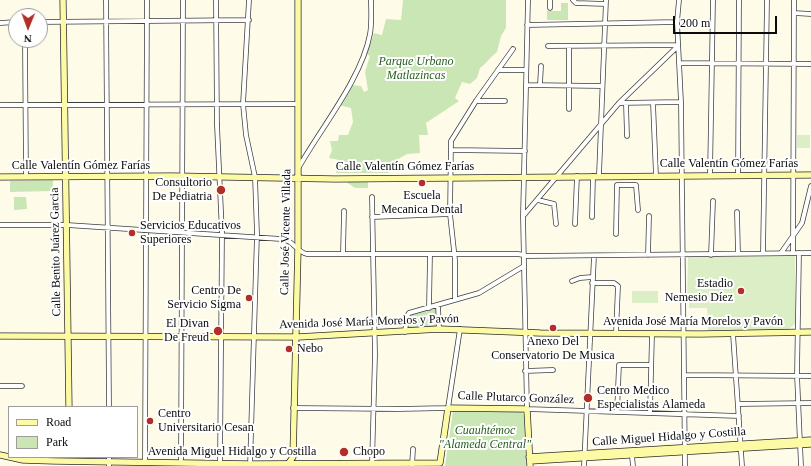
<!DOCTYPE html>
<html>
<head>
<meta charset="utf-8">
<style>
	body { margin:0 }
	#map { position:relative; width:811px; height:466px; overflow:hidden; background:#fefce8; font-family:"Times New Roman",serif }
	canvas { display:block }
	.legend { position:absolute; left:8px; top:406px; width:130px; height:52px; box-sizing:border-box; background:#fff; border:1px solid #9d9d9d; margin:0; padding:5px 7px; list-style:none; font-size:12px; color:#0a0a0a }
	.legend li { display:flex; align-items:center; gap:8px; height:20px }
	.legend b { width:20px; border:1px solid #9d9d9d }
	.north { position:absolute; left:8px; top:8px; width:40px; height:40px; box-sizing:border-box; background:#fff; border:1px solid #9d9d9d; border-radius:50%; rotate:181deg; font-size:11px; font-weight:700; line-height:16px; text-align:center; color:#0a0a0a }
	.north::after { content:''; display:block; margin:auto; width:14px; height:18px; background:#b42e28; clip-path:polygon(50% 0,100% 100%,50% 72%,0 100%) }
	.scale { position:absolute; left:673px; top:16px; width:104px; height:18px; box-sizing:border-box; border:2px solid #0a0a0a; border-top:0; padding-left:5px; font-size:12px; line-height:14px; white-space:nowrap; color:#0a0a0a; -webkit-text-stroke:3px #fff; paint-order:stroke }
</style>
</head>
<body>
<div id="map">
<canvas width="811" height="466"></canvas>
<ul class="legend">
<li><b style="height:5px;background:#fcfaa5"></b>Road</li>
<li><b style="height:11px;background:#cae6b4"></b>Park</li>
</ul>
<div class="north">N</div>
<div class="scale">200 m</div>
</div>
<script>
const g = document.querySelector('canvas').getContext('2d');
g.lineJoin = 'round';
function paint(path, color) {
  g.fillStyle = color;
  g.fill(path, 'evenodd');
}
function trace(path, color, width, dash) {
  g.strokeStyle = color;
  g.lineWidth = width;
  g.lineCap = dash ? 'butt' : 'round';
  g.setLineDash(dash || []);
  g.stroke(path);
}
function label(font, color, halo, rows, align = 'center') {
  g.font = font + ' "Times New Roman",serif';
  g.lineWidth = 4;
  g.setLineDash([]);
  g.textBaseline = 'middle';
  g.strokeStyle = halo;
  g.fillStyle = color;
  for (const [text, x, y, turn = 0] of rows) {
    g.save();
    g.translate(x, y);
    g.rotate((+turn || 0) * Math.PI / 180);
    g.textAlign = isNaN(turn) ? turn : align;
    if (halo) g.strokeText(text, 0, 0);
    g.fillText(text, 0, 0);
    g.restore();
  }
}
paint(new Path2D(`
	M 403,0 L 506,0 L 506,28 L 501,36 L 497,52 C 490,57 487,63 480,68 L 477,78 L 470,84 L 462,82 L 455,98 L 459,101 L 426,123 L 428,135 L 419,135 L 420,153 L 407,154 L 391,163 L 389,173 L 336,173 L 339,160 L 329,158 L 332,150 L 330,141 L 338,141 L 339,135 L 348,135 L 353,122 L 351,108 L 338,105 L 350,85 L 361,86 L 364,92 L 368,90 L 365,72 L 370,56 L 367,54 L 374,33 L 382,35 L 386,19 L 401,20 Z
	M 561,3 L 568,3 L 568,20 L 547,20 L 547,11 L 561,11 Z
	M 53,180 L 53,191 L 10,192 L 10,181 Z
	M 345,181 L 368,182 L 368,188 L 355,188 Z
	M 14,197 L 26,197 L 27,209 L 14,210 Z
	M 437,307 L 438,326 L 407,329 L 408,315 Z
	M 453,411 L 522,412 L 524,416 L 526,466 L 445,466 Z`), '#cae6b4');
paint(new Path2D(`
	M 797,135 L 810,135 L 810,148 L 797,148 Z
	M 795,256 L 795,324 L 787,330 L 708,330 L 707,308 L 689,308 L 689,300 L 687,300 L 688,257 Z
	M 632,291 L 658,291 L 658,303 L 632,303 Z`), '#dceec5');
const street = new Path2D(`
	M 106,0 L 109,407
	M 216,0 L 217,125 L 222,233 L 220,463
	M 249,0 L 243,104 L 246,135 L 255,177 L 257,234 L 250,466
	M 528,0 L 523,216 L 527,409 L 739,416
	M 573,0 L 576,3 L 606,4
	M 679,0 L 677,22 L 681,102 L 685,466
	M 550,8 L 550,0
	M 794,13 L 811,14
	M 40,22 L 249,20
	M 0,23 L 16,22
	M 527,25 L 677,22
	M 25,40 L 26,177
	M 548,46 L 678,45
	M 679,63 L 811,64
	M 498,70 L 526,70
	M 526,85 L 602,86
	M 540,85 L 541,66
	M 476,101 L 505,101
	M 619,103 L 681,102
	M 653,103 L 656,176
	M 626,104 L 627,136
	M 0,105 L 297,104
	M 569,109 L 569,46
	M 451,150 L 525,151
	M 299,167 C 321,128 362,78 370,34 C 372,23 371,11 371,0
	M 599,175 L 606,0
	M 710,176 L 713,0
	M 738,176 L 739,0
	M 372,197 L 375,355 L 372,464
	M 538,200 L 554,204 L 556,224
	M 737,212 L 738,254
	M 524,215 L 619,103 L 678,46
	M 372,217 L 450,214
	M 592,217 L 593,176
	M 575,224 L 577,176
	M 0,225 L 67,225 L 281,239 C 294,240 296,252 307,254 L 518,254 L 528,256 L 811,253
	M 616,234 L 617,185 L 636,185 L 638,210
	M 763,253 L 767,0
	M 781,253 L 802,223 L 811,186
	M 793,253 L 794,0
	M 799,253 L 797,375 L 801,466
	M 343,254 L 344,211
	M 648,255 L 649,216
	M 711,255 L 713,201
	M 572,281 L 580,278 L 592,277
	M 592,283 L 614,283 L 618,286 L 616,333
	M 455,300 L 455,260 L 450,214 L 451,141 L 476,101 L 513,49
	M 438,305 L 439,329
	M 429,308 L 430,254
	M 405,332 L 407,316 L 409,313 L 479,293 L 524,266
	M 733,334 L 742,466
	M 525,371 L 553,370
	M 684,375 L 811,376
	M 0,386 L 22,386
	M 738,404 L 811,403
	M 293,408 L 398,409 L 448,408 L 460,329
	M 617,412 L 619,365 L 651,365
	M 650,413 L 652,334
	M 632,456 L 633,466
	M 109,457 L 109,466
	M 145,462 L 147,0
	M 181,463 L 183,0
	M 412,466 L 413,449
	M 584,466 L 594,256`);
const secondary = new Path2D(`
	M 63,0 L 69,407
	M 0,177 L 172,176 L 335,179 L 811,175
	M 0,336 L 298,337 L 439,329 L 540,333 L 701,334 L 811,332
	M 0,455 L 23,460 L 54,461 L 250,464 L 440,463 L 448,408 L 527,409 L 530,466
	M 529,457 L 811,440
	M 530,461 L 811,444
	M 288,464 L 293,457 L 298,248 L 298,0`);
trace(street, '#3d3d3d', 5.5);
trace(secondary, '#2c2c2c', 7);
trace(street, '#fff', 4);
trace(secondary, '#fcfaa5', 5.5);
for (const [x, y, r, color] of [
	[422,183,4,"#b42e28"],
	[221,190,5,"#b42e28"],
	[132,233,4,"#b42e28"],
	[741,291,4,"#b42e28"],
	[249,298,4,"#b42e28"],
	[553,328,4,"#b42e28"],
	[218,331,5,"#b42e28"],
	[289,349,4,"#b42e28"],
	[588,398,5,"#b42e28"],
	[150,421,4,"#b42e28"],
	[344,452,5,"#b42e28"]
]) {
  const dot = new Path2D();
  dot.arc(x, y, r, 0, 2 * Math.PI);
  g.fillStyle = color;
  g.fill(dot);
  trace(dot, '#fff', 1.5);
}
label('italic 12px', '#265e1e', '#fff', [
	["Parque Urbano",416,62],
	["Matlazincas",416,76],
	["Cuauhtémoc",485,431],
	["\"Alameda Central\"",485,445]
]);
label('12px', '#0a0a0a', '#fff', [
	["Calle Valentín Gómez Farías",729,164],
	["Calle Valentín Gómez Farías",81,166],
	["Calle Valentín Gómez Farías",405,167],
	["Calle José Vicente Villada",286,232,-89],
	["Calle Benito Juárez Garcia",56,252,-91],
	["Avenida José María Morelos y Pavón",369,322,-2],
	["Avenida José María Morelos y Pavón",693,322],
	["Calle Plutarco González",516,398,2],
	["Calle Miguel Hidalgo y Costilla",669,437,-4],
	["Avenida Miguel Hidalgo y Costilla",232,452]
]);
label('12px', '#0a0a0a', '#fff', [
	["Consultorio",212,183,"right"],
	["De Pediatria",212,197,"right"],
	["Escuela",422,196,"center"],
	["Mecanica Dental",422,210,"center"],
	["Servicios Educativos",140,226],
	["Superiores",140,240],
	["Estadio",733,284,"right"],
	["Nemesio Díez",733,298,"right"],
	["Centro De",241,291,"right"],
	["Servicio Sigma",241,305,"right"],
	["El Divan",209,324,"right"],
	["De Freud",209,338,"right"],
	["Anexo Del",553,342,"center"],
	["Conservatorio De Musica",553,356,"center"],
	["Nebo",297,349],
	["Centro Medico",597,391],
	["Especialistas Alameda",597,405],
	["Centro",158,414],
	["Universitario Cesan",158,428],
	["Chopo",353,452]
], 'left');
</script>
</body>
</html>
